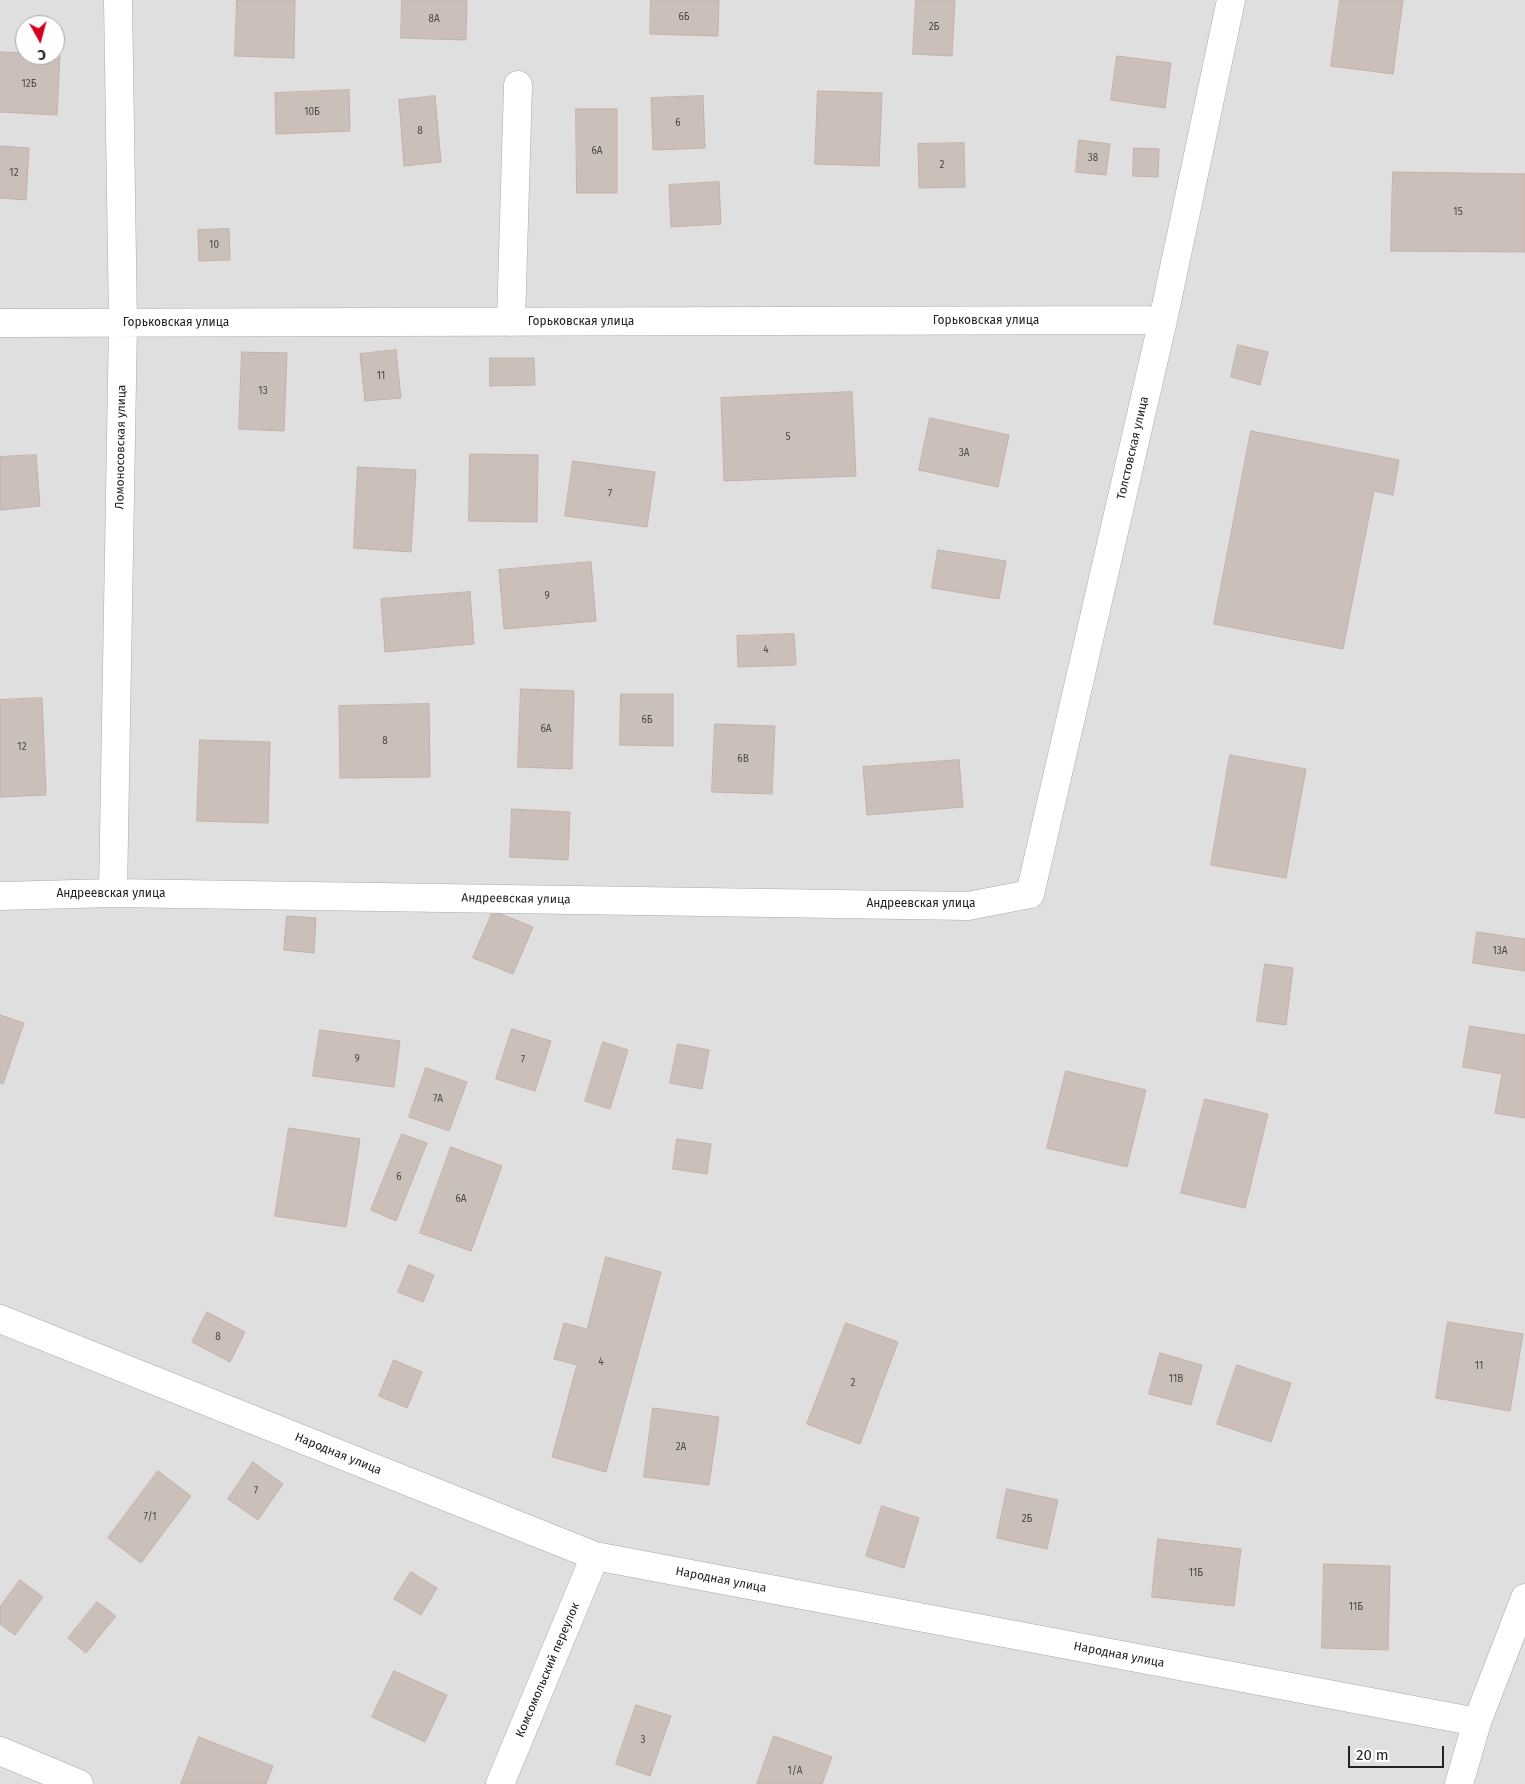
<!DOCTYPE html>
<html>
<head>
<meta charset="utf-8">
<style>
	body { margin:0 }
	#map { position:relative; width:1525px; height:1784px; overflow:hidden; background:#f2ede8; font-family:"Fira Sans",sans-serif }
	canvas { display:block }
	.north { position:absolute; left:15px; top:15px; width:50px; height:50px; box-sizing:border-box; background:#fff; border:1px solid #a7a7a7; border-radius:50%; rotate:173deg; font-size:14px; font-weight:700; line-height:20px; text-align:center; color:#222 }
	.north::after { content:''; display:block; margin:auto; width:18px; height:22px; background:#d30020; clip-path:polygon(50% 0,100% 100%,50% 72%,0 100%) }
	.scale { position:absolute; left:1348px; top:1746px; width:96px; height:22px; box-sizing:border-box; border:2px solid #222; border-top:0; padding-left:6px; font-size:15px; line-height:18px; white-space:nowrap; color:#222; -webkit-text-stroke:4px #fff; paint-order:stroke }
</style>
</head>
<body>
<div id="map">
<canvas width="1525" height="1784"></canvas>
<div class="north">С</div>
<div class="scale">20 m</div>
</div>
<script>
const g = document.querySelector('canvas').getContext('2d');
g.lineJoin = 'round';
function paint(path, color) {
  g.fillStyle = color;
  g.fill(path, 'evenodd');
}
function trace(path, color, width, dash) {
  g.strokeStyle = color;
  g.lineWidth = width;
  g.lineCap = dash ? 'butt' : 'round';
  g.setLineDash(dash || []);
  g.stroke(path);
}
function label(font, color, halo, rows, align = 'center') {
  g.font = font + ' "Fira Sans",sans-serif';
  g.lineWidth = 4.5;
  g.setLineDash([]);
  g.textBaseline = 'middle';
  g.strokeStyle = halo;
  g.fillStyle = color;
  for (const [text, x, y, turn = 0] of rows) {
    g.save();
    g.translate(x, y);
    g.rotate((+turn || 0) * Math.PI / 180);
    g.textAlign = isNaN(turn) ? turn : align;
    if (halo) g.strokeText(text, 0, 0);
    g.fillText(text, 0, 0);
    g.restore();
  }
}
paint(new Path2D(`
	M 0,0 L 1525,0 L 1525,1784 L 0,1784 ZM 25,25 L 55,25 L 55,55 L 25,55 Z`), '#e0dfdf');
const building = new Path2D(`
	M 237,0 L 295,0 L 294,58 L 235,56 Z
	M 402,0 L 467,0 L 466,40 L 401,38 Z
	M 651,0 L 719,0 L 718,36 L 650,34 Z
	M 916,0 L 955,0 L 952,56 L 913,54 Z
	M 1340,0 L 1403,0 L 1393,74 L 1331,66 Z
	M 0,52 L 25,53 L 25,55 L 60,55 L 57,115 L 0,112 Z
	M 1117,56 L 1171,63 L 1165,108 L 1111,100 Z
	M 349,90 L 350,131 L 276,134 L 275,93 Z
	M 818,91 L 882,93 L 879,166 L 815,164 Z
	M 435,96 L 441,162 L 404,166 L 399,100 Z
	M 703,96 L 705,148 L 653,150 L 651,98 Z
	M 576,109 L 617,109 L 617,193 L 577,193 Z
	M 1079,140 L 1110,144 L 1106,175 L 1076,172 Z
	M 964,143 L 965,187 L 919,188 L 918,144 Z
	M 0,146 L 29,148 L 26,200 L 0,198 Z
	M 1134,148 L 1159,149 L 1158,177 L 1133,176 Z
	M 1393,172 L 1525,174 L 1525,252 L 1391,251 Z
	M 719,182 L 721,224 L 671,227 L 669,185 Z
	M 229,229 L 230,260 L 199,261 L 198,230 Z
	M 1238,345 L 1268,352 L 1260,385 L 1231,377 Z
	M 396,350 L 401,398 L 365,401 L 360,354 Z
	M 242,352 L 287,353 L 284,431 L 239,429 Z
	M 490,358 L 534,358 L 535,385 L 490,386 Z
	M 852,392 L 856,476 L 724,481 L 721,398 Z
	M 930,418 L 1009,435 L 998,487 L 919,470 Z
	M 1251,431 L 1399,460 L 1393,495 L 1374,491 L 1343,649 L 1214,624 Z
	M 470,454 L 538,455 L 537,522 L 469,521 Z
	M 36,455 L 40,506 L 0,510 L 0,457 Z
	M 573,461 L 655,472 L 647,527 L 565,516 Z
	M 358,467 L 416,470 L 411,552 L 354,548 Z
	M 938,550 L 1006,561 L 999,599 L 932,588 Z
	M 591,562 L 596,621 L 504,629 L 499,570 Z
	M 470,592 L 474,644 L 385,652 L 381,599 Z
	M 794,634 L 796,665 L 738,667 L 737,636 Z
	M 521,689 L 574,691 L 572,769 L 518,767 Z
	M 621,694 L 673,694 L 673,746 L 620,745 Z
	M 42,698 L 46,795 L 0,797 L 0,700 Z
	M 429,704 L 430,777 L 340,778 L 339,706 Z
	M 715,724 L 775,726 L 772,794 L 712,792 Z
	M 200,740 L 270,742 L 268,823 L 197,821 Z
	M 1230,755 L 1306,769 L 1286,878 L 1211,865 Z
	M 959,760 L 963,807 L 867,815 L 863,767 Z
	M 512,809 L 570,812 L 568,860 L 510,857 Z
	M 493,911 L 533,927 L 513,974 L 473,958 Z
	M 287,916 L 316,918 L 314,953 L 284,950 Z
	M 1477,932 L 1525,939 L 1525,971 L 1473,963 Z
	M 1265,964 L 1293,968 L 1286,1025 L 1257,1021 Z
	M 0,1015 L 24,1023 L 3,1084 L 0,1083 Z
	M 1470,1026 L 1525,1035 L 1525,1118 L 1495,1113 L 1502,1074 L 1463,1067 Z
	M 512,1029 L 551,1041 L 535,1091 L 496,1079 Z
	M 320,1030 L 400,1041 L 394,1087 L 313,1076 Z
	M 603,1042 L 628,1050 L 610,1109 L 585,1101 Z
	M 678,1044 L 709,1050 L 702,1089 L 670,1083 Z
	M 426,1068 L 467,1082 L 449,1131 L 409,1117 Z
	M 1066,1071 L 1146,1090 L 1127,1167 L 1047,1148 Z
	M 1205,1099 L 1268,1114 L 1245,1208 L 1181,1193 Z
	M 289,1128 L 360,1139 L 346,1227 L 275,1216 Z
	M 402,1134 L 427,1143 L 396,1221 L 371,1210 Z
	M 677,1139 L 711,1144 L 707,1174 L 673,1169 Z
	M 451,1147 L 502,1166 L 471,1251 L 420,1233 Z
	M 606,1257 L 661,1272 L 606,1472 L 552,1457 L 577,1365 L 554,1359 L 564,1323 L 587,1329 Z
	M 409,1265 L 434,1275 L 423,1302 L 398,1292 Z
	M 207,1312 L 245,1332 L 230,1362 L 192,1342 Z
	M 1448,1322 L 1523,1334 L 1510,1411 L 1436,1398 Z
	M 846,1323 L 898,1342 L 860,1444 L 807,1424 Z
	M 1160,1353 L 1202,1365 L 1191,1405 L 1149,1394 Z
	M 394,1360 L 422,1372 L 407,1408 L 379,1396 Z
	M 1237,1365 L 1291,1383 L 1271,1442 L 1217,1424 Z
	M 653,1408 L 719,1417 L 709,1485 L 644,1477 Z
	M 253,1462 L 283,1484 L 258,1520 L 228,1499 Z
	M 158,1471 L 191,1496 L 141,1563 L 108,1538 Z
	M 1007,1489 L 1058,1500 L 1047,1549 L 997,1538 Z
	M 882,1506 L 919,1518 L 904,1568 L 866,1556 Z
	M 1158,1539 L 1241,1549 L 1234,1606 L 1152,1597 Z
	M 1324,1564 L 1390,1566 L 1388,1650 L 1322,1648 Z
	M 411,1572 L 437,1588 L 421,1615 L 394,1599 Z
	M 20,1580 L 43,1597 L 15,1635 L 0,1624 L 0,1607 Z
	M 97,1602 L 116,1616 L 86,1653 L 68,1638 Z
	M 394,1671 L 447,1695 L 425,1742 L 372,1717 Z
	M 636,1705 L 671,1716 L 650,1776 L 616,1764 Z
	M 774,1736 L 832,1757 L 822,1784 L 757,1784 Z
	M 199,1737 L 273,1766 L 266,1784 L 181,1784 Z`);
paint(building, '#cbbfba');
trace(building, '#c6b1a9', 1);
const minor = new Path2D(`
	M 511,322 L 518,85
	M 0,323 L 1163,320
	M 113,893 L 123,323 L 118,0
	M 0,896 L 113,893 L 968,906 L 1030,894 L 1163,320 L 1231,0
	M 0,1319 L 595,1556 L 1477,1722
	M 0,1751 L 79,1784
	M 500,1784 L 595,1556
	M 1459,1784 L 1477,1722 L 1525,1598`);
trace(minor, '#a9a9a9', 29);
trace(minor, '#fff', 28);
label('10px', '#4c4948', null, [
	["6Б",684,17],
	["8А",434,19],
	["2Б",934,27],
	["12Б",29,84],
	["10Б",312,112],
	["6",678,123],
	["8",420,131],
	["6А",597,151],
	["38",1093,158],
	["2",942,165],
	["12",14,173],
	["15",1458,212],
	["10",214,245],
	["11",381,376],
	["13",263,391],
	["5",788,437],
	["3А",964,453],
	["7",610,494],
	["9",547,596],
	["4",766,650],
	["6Б",647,720],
	["6А",546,729],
	["8",385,741],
	["12",22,747],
	["6В",743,759],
	["13А",1500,951],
	["9",357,1059],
	["7",523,1060],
	["7А",438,1099],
	["6",399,1177],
	["6А",461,1199],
	["8",218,1337],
	["4",601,1362],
	["11",1479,1366],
	["11В",1176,1379],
	["2",853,1383],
	["2А",681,1447],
	["7",256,1491],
	["7/1",150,1517],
	["2Б",1027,1519],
	["11Б",1196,1573],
	["11Б",1356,1607],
	["3",643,1740],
	["1/А",795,1771]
]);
label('12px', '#222', '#fff', [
	["Горьковская улица",986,321],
	["Горьковская улица",581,322],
	["Горьковская улица",176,323],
	["Ломоносовская улица",121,447,-89],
	["Толстовская улица",1133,448,-77],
	["Андреевская улица",111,894],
	["Андреевская улица",516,899,1],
	["Андреевская улица",921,904],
	["Народная улица",338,1454,22],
	["Народная улица",721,1580,11],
	["Народная улица",1119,1655,11],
	["Комсомольский переулок",548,1670,-67]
]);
</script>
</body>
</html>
